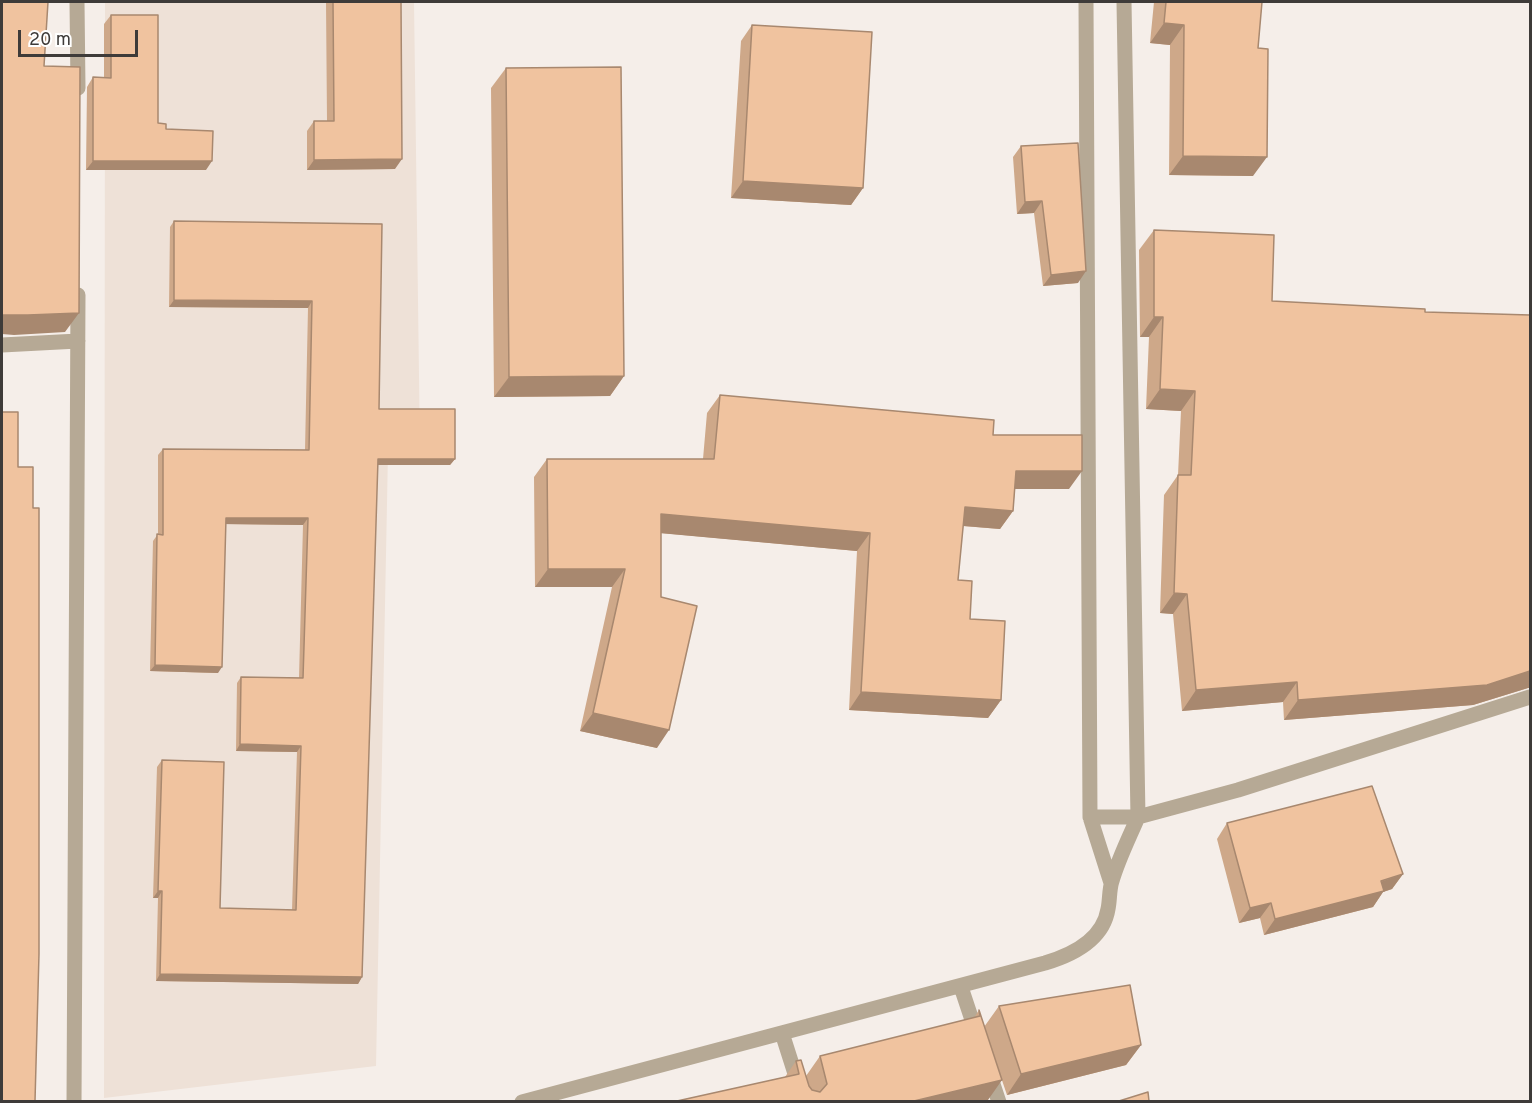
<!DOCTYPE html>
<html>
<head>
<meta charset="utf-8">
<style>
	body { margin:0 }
	#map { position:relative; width:1532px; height:1103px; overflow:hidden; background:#f5eee9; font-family:Overpass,sans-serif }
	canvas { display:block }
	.frame { position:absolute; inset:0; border:3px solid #3e3b39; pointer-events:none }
	.scale { position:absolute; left:18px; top:30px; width:120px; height:27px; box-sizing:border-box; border:3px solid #3e3b39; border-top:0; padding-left:8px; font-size:18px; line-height:21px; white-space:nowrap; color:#3e3b39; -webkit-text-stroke:4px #fff; paint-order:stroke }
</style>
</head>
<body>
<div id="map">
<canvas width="1532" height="1103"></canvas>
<div class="frame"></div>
<div class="scale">20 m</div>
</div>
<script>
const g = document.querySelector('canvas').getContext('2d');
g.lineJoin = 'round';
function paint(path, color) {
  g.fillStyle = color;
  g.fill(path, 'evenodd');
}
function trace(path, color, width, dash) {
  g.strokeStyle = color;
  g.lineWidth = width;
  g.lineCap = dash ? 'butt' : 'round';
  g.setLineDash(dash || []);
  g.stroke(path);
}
paint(new Path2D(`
	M 105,2 L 414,2 L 420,450 L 388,452 L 376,1066 L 104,1098 Z`), '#eee1d7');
trace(new Path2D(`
	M 77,2 L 78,88
	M 1086,2 L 1090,817 L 1111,883
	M 2,345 L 78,341
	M 1090,817 L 1138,817 L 1238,790 L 1530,697
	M 961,987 L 978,1038
	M 782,1033 L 804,1102
	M 989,1072 L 999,1102
	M 74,1102 L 78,295
	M 522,1102 L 1045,963 C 1072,955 1103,940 1108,909 C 1110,900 1109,890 1112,881 C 1118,860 1129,838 1138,817 L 1124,2`), '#b6a995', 15);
paint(new Path2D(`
	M 326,2 L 401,2 L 395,169 L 307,170 L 307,131 L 314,121 L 327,121 Z
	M 1154,2 L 1262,2 L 1258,48 L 1253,176 L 1169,175 L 1170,45 L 1150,43 Z
	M 111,15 L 158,123 L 166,129 L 206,170 L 86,170 L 87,87 L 93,77 L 104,77 L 104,24 Z
	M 752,25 L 863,188 L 851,205 L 731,198 L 741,41 Z
	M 506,68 L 624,376 L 610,396 L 494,397 L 491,88 Z
	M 1021,146 L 1078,283 L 1043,286 L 1034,213 L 1017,214 L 1013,157 Z
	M 174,221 L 382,224 L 379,409 L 455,459 L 450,465 L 377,465 L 362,977 L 358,984 L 156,981 L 158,898 L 153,898 L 157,767 L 162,760 L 220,908 L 292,910 L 297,752 L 236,751 L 237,683 L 241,677 L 299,678 L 303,525 L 225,524 L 218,673 L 150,671 L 153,541 L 158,534 L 158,455 L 163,449 L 305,450 L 308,308 L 169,307 L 170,227 Z
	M 1154,230 L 1272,301 L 1425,312 L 1528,688 L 1473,705 L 1284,720 L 1283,702 L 1182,711 L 1173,614 L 1160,613 L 1164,495 L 1178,475 L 1181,411 L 1146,409 L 1149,337 L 1140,337 L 1139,250 Z
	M 720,395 L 993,435 L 1069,489 L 1015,489 L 1013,511 L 1000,529 L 963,526 L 958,580 L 970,619 L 1001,700 L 988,718 L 849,710 L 857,551 L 661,533 L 657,748 L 580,731 L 612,587 L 535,587 L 534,477 L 547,459 L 703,459 L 707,413 Z
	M 1227,823 L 1403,874 L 1392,889 L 1383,892 L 1373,907 L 1264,935 L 1260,918 L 1239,923 L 1217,839 Z
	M 999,1006 L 1141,1045 L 1126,1065 L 1007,1095 L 984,1027 Z
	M 979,1010 L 988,1100 L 677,1101 L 785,1077 L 796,1061 L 806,1076 L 820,1056 L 974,1018 Z`), '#cea889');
paint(new Path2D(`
	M 552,2 L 585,2 L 551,3 Z
	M 1164,23 L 1184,25 L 1170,45 L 1150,43 Z
	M 1183,156 L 1267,157 L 1253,176 L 1169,175 Z
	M 402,159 L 395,169 L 307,170 L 314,160 Z
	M 93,161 L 212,161 L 206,170 L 86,170 Z
	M 743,181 L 863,188 L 851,205 L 731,198 Z
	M 1042,201 L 1034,213 L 1017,214 L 1025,202 Z
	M 1086,271 L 1078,283 L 1043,286 L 1051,275 Z
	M 174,300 L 312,301 L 308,308 L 169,307 Z
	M 79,313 L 65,332 L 14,335 L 2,334 L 2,315 Z
	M 1154,317 L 1163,317 L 1149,337 L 1140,337 Z
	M 624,376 L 610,396 L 494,397 L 509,377 Z
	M 1160,389 L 1195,391 L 1181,411 L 1146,409 Z
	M 378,459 L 455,459 L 450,465 L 373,465 Z
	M 1016,471 L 1082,471 L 1069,489 L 1004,489 Z
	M 965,507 L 1013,511 L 1000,529 L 952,525 Z
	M 661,514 L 870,533 L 857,551 L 648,532 Z
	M 226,518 L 308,518 L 303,525 L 221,524 Z
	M 548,569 L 625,569 L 612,587 L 535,587 Z
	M 1174,593 L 1187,594 L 1173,614 L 1160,613 Z
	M 155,665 L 222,667 L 218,673 L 150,671 Z
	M 1530,671 L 1530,688 L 1528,688 L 1473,705 L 1284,720 L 1298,700 Z
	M 1297,682 L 1283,702 L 1182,711 L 1196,690 Z
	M 861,692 L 1001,700 L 988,718 L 849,710 Z
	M 593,713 L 669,730 L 657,748 L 580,731 Z
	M 240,744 L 301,746 L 297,752 L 236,751 Z
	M 1403,874 L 1392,889 L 1383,892 L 1373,907 L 1264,935 L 1275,919 Z
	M 158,891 L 162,891 L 158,898 L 153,898 Z
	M 1271,903 L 1260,918 L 1239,923 L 1250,908 Z
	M 160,974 L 362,977 L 358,984 L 156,981 Z
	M 1141,1045 L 1126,1065 L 1007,1095 L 1021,1074 Z
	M 1002,1080 L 988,1100 L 980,1101 L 914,1101 Z`), '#a8886f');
const building = new Path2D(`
	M 2,2 L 48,2 L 44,66 L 80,67 L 79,313 L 28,315 L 2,315 Z
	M 333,2 L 401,2 L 402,159 L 314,160 L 314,121 L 334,121 Z
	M 1166,2 L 1262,2 L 1258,48 L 1268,49 L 1267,157 L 1183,156 L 1184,25 L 1164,23 Z
	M 111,15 L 158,15 L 158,123 L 166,124 L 166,129 L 213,131 L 212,161 L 93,161 L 93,77 L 111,78 Z
	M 752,25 L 872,32 L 863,188 L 743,181 Z
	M 621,67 L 624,376 L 509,377 L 506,68 Z
	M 1078,143 L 1086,271 L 1051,275 L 1042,201 L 1025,202 L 1021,146 Z
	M 174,221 L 382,224 L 379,409 L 455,409 L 455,459 L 378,459 L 362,977 L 160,974 L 162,891 L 158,891 L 162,760 L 224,762 L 220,908 L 296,910 L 301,746 L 240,744 L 241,677 L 303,678 L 308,518 L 226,518 L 222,667 L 155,665 L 157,534 L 163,535 L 163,449 L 309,450 L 312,301 L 174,300 Z
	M 1154,230 L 1274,235 L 1272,301 L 1425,309 L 1425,312 L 1530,315 L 1530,671 L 1487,685 L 1298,700 L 1297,682 L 1196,690 L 1187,594 L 1174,593 L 1178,475 L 1191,475 L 1195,391 L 1160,389 L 1163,317 L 1154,317 Z
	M 720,395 L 994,420 L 993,435 L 1082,435 L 1082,471 L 1016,471 L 1013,511 L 965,507 L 958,580 L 972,581 L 970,619 L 1005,621 L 1001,700 L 861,692 L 870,533 L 661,514 L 661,597 L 697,606 L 669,730 L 593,713 L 625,569 L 548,569 L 547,459 L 714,459 Z
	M 2,412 L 18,412 L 18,467 L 33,467 L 33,508 L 39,508 L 39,954 L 35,1101 L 2,1101 Z
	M 1372,786 L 1403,874 L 1381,881 L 1384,891 L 1275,919 L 1271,903 L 1250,908 L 1227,823 Z
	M 1130,985 L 1141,1045 L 1021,1074 L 999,1006 Z
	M 979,1010 L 1002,1080 L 914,1101 L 677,1101 L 799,1074 L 796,1061 L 801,1060 L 809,1086 L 812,1090 L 820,1092 L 827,1084 L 820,1056 L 980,1016 Z
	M 1148,1092 L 1149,1101 L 1119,1101 Z`);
paint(building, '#f0c39f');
trace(building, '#a8886f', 1.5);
</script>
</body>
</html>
